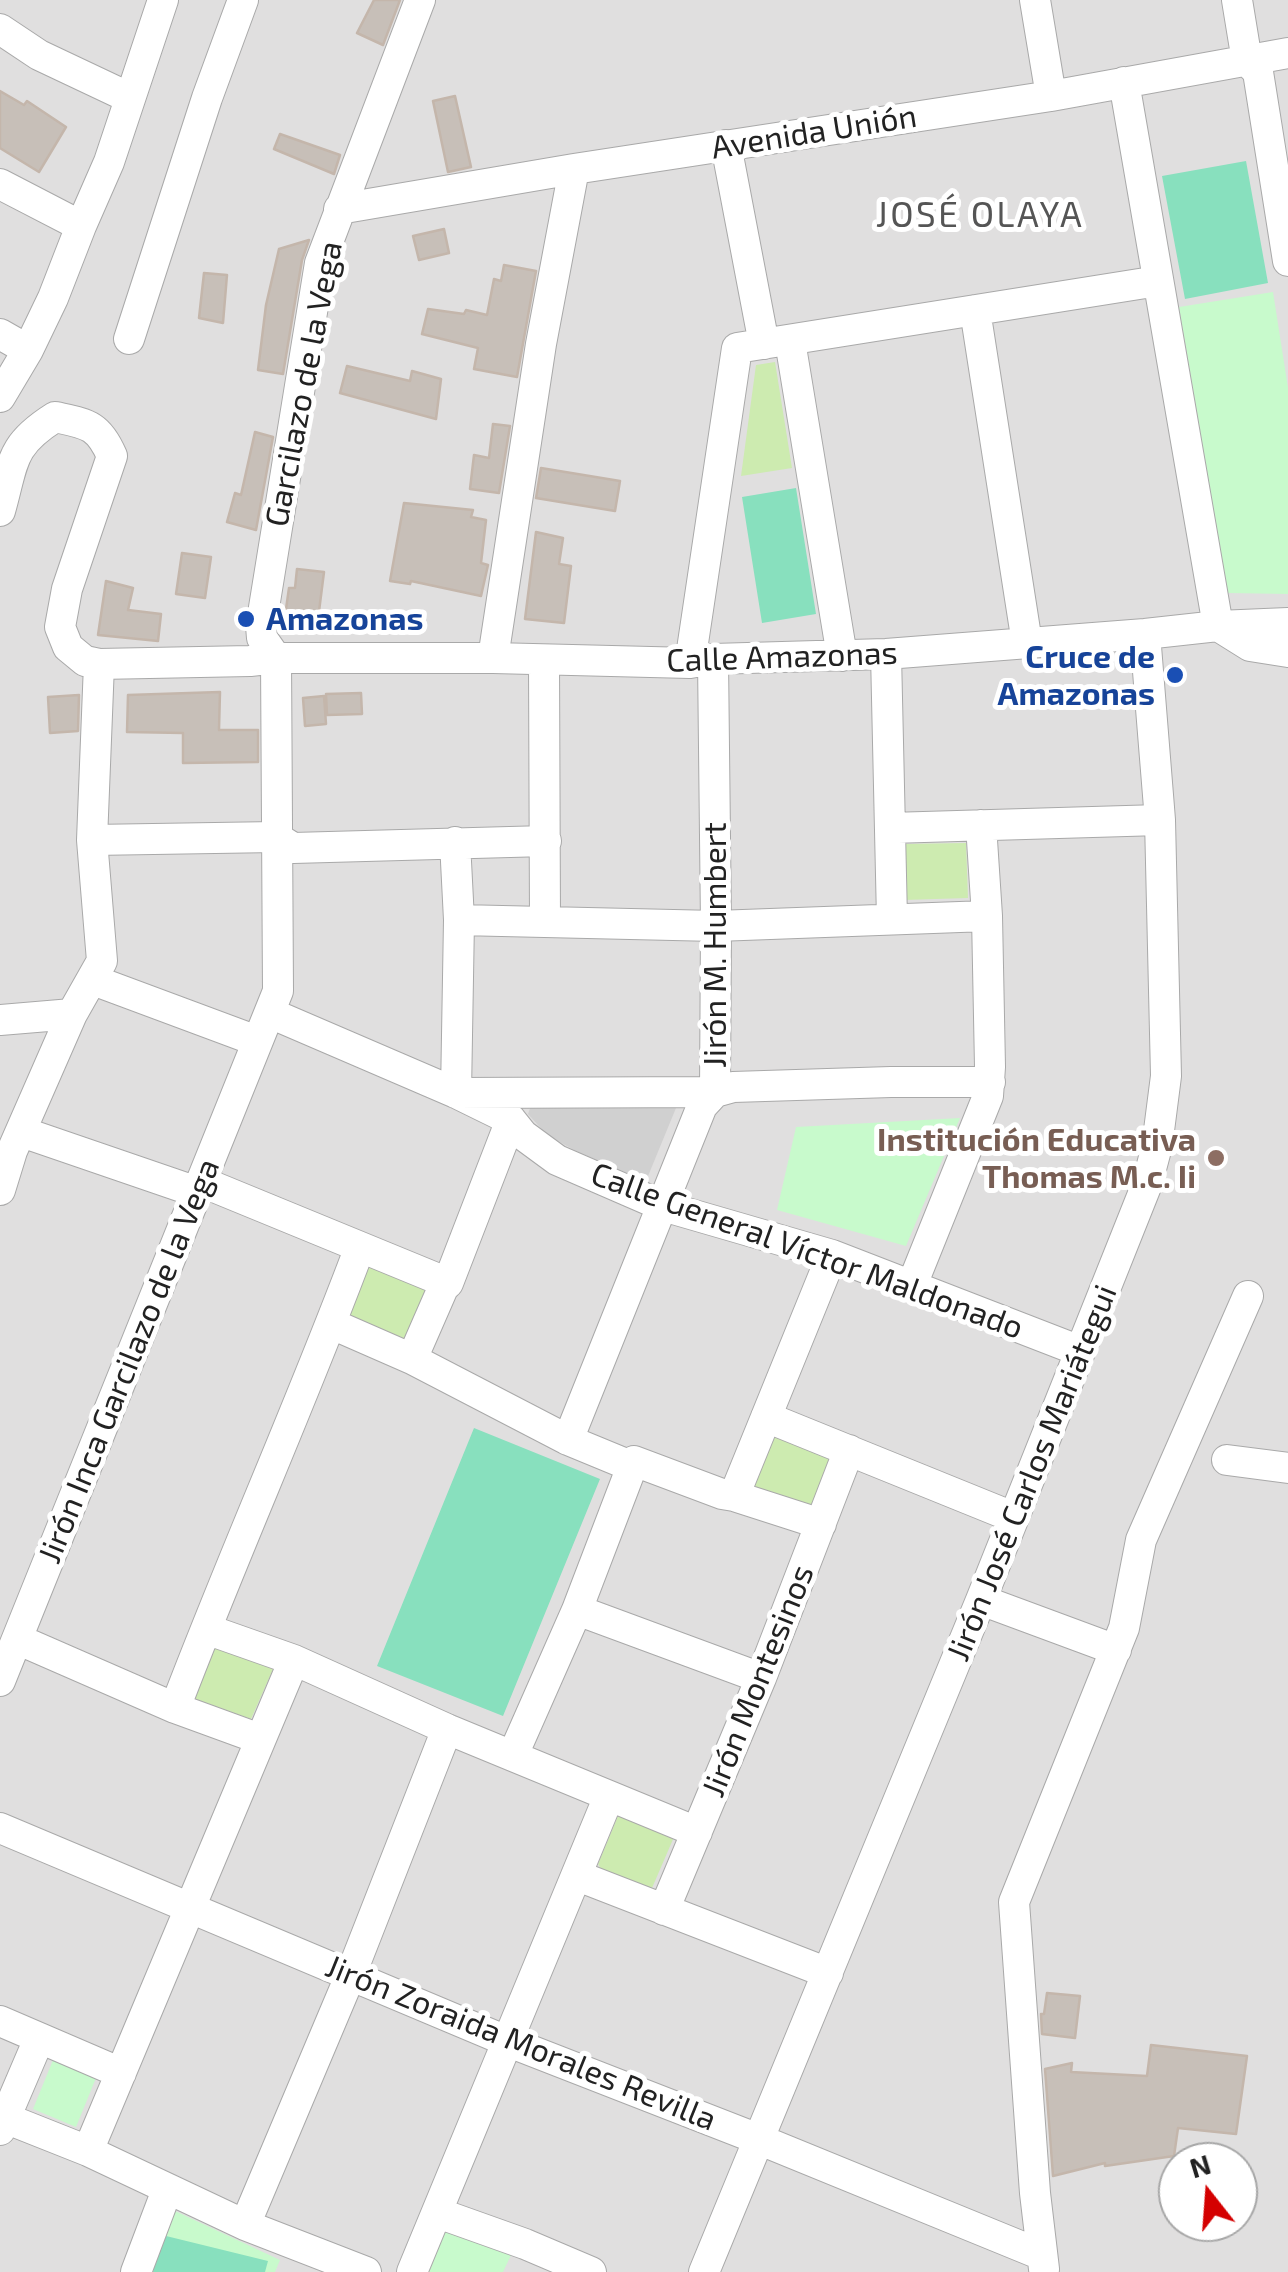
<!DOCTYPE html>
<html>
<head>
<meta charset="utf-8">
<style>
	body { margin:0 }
	#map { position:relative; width:1288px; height:2272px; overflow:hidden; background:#f2efe9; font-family:"Exo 2",sans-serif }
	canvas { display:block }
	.north { position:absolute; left:1158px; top:2142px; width:100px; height:100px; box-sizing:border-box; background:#fff; border:2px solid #a7a7a7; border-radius:50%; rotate:343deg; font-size:28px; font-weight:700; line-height:40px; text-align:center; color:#222 }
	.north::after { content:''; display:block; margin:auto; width:35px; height:45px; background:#d40000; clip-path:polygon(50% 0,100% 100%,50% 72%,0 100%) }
</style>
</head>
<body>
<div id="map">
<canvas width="1288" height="2272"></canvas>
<div class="north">N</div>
</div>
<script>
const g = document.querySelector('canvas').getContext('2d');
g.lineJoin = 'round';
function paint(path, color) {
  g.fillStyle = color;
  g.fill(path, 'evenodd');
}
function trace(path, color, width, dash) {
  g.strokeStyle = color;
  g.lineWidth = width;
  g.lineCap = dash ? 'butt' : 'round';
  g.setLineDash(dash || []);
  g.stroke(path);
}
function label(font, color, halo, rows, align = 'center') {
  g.font = font + ' "Exo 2",sans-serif';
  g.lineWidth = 10;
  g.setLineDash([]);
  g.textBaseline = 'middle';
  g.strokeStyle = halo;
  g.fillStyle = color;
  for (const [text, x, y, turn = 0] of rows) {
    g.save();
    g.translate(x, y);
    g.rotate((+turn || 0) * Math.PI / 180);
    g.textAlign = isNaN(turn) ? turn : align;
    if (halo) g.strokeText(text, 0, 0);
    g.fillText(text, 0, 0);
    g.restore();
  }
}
paint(new Path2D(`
	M 0,0 L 1288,0 L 1288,2272 L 0,2272 ZM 1178,2162 L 1238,2162 L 1238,2222 L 1178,2222 Z`), '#e0dfdf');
paint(new Path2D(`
	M 532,1103 L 676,1108 L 646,1181 L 576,1151 L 547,1135 L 528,1114 Z`), '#d0d0d0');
paint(new Path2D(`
	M 775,362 L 792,468 L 741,476 L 756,365 Z
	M 966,843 L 968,898 L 904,900 L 902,844 Z
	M 368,1264 L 429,1289 L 407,1341 L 346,1316 Z
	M 773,1433 L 833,1457 L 812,1510 L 749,1490 Z
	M 214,1646 L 274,1667 L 251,1719 L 192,1698 Z
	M 618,1816 L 674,1837 L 652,1888 L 602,1871 L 598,1864 Z`), '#cdebb0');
paint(new Path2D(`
	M 1273,292 L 1288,388 L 1288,594 L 1228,593 L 1179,307 Z
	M 960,1118 L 906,1246 L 777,1210 L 796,1127 Z
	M 53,2060 L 96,2078 L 76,2127 L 33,2109 Z
	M 173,2210 L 280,2260 L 275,2272 L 151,2272 Z
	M 444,2221 L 513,2251 L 503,2272 L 422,2272 Z`), '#c8facc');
paint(new Path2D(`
	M 1246,161 L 1268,283 L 1185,299 L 1162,176 Z
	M 796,488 L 816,614 L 762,623 L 742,497 Z
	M 474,1428 L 600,1479 L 503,1716 L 377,1666 Z
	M 162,2235 L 268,2261 L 265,2272 L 153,2272 Z`), '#88e0be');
const building = new Path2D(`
	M 374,0 L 400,0 L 383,45 L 357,33 Z
	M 0,91 L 24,105 L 27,101 L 66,127 L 39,172 L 0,148 Z
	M 455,96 L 471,167 L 448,172 L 433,101 Z
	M 280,134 L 340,155 L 334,174 L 274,149 Z
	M 444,229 L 449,253 L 419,260 L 413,236 Z
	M 309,240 L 302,260 L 283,374 L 258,370 L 266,305 L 279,249 Z
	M 504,265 L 536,271 L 517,377 L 474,369 L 478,348 L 422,334 L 428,309 L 464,314 L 466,310 L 487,315 L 494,279 L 501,281 Z
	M 204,273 L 227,275 L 223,323 L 199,318 Z
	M 347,366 L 410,381 L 412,371 L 441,379 L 436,419 L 340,393 Z
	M 493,424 L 510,426 L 499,493 L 470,489 L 474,455 L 489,458 Z
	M 255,432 L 273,437 L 256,530 L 227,522 L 235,493 L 241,495 Z
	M 541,468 L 620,481 L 615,511 L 536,498 Z
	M 404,503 L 473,510 L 471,517 L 486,520 L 481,563 L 488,565 L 481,596 L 411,581 L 410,584 L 390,581 Z
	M 536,532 L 563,538 L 559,564 L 571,566 L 564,623 L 525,619 Z
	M 182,553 L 211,557 L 205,598 L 176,594 Z
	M 297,569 L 324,572 L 317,627 L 284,623 L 289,588 L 295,588 Z
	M 106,581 L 133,588 L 128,610 L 161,614 L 158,641 L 98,635 Z
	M 220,692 L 219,730 L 258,730 L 258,762 L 183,763 L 183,733 L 127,732 L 128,695 Z
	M 361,693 L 362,714 L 327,715 L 326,694 Z
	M 79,695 L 78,731 L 50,733 L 48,697 Z
	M 324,696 L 326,724 L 305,726 L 303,698 Z
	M 1047,1993 L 1080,1996 L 1075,2038 L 1042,2034 L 1041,2014 L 1044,2014 Z
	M 1151,2045 L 1247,2056 L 1236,2134 L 1178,2128 L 1174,2156 L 1105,2166 L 1105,2163 L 1053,2176 L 1045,2069 L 1072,2063 L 1071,2072 L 1147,2076 Z`);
paint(building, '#c7bfb8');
trace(building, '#c4b6ab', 2.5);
const minor = new Path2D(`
	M 1035,0 L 1051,96
	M 1237,0 L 1247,61 L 1258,72 L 1288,261
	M 0,29 L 39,55 L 130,98
	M 1124,82 L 1218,626 L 1250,646 L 1288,652
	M 726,145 L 764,344
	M 0,184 L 81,226
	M 339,209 L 574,169 L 1051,96 L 1288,53
	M 975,310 L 1027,643
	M 0,334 L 28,350
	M 129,339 L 207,98 L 243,0
	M 790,341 L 842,656
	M 0,397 L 28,350 L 53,298 L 81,226 L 109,162 L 163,0
	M 0,511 C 14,462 9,446 55,417 C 87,424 98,424 112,456 L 67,589 L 60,627 L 68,647 L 85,661 L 99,664 L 250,661 L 276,658 L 493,658 L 690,663 L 713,659 L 886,654 L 1145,634 L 1218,626 L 1288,623
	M 886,654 L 892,919
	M 276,658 L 262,638 L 261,626 L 320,263 L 420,0
	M 493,658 L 541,344 L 574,169
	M 544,660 L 545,922
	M 690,663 L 737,348 L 1158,281
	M 890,828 L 1160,820
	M 92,840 L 276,837 L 293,848 L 546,841
	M 455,842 L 459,920 L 456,1093 L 715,1092 L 733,1087 L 891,1082 L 990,1082
	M 459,920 L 716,926 L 987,916
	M 93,980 L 257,1041
	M 270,1013 L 456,1093 L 511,1120 L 523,1135 L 557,1160 L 663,1206 L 832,1255 L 1080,1351
	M 0,1020 L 72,1014 L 102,961 L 92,840 L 99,664
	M 22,1132 L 197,1192
	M 202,1182 L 448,1283
	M 0,1190 L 12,1151 L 72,1014
	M 912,1285 L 988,1096 L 990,1067 L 987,916 L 981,825
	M 332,1324 L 412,1359 L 568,1440 L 631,1466
	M 412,1359 L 443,1288 L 448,1283 L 511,1120
	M 766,1417 L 1013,1517
	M 568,1440 L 702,1106 L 715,1092 L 716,926 L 713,659
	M 1227,1460 L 1288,1468
	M 734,1496 L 832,1255
	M 981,1600 L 1116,1650
	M 577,1610 L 761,1678
	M 206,1629 L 294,1660 L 447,1729 L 697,1832
	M 17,1639 L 175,1708 L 260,1739
	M 0,1681 L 278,991 L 276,658
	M 175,1708 C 234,1553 302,1402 360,1247
	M 513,1755 L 577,1610 L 634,1461 L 722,1494 L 734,1496 L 821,1524
	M 0,1828 L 509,2042 L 758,2139 L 1042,2255
	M 578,1876 L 828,1973
	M 664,1910 L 761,1678 L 849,1450
	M 0,2021 L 121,2073
	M 5,2118 L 88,2151 L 245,2225 L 366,2272
	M 0,2130 L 39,2039
	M 88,2151 L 294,1660
	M 438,2213 L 525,2244 L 591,2272
	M 245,2225 L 351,1974 L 447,1729
	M 1044,2269 L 1035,2193 L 1014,1902 L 1124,1628 L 1141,1540 L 1248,1296
	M 136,2272 L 167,2190
	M 412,2272 L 609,1796
	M 704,2272 L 981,1600 L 1147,1184 L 1157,1146 L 1166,1076 L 1160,820 L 1145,634`);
trace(minor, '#a9a9a9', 32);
trace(minor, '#fff', 30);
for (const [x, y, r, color] of [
	[246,619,10,"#1a4fb4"],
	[1175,675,10,"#1a4fb4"],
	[1216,1158,10,"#8d6e63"]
]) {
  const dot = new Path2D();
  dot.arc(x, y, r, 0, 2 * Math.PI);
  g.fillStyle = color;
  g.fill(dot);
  trace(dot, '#fff', 4);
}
label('32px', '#222', '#fff', [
	["Avenida Unión",814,132,-9],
	["Garcilazo de la Vega",304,384,-79],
	["Calle Amazonas",782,657,-2],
	["Jirón M. Humbert",715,945,-90],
	["Calle General Víctor Maldonado",807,1251,20],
	["Jirón Inca Garcilazo de la Vega",129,1361,-68],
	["Jirón José Carlos Mariátegui",1032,1473,-68],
	["Jirón Montesinos",758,1681,-68],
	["Jirón Zoraida Morales Revilla",521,2043,22]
]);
label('bold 32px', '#164399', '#fff', [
	["Amazonas",266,619],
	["Cruce de",1155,657,"right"],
	["Amazonas",1155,694,"right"]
], 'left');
label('bold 32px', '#785e54', '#fff', [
	["Institución Educativa",1196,1140],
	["Thomas M.c. Ii",1196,1177]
], 'right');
g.letterSpacing = '2.5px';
label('35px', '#555', '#fff', [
	["JOSÉ OLAYA",980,215]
]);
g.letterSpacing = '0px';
</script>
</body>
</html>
